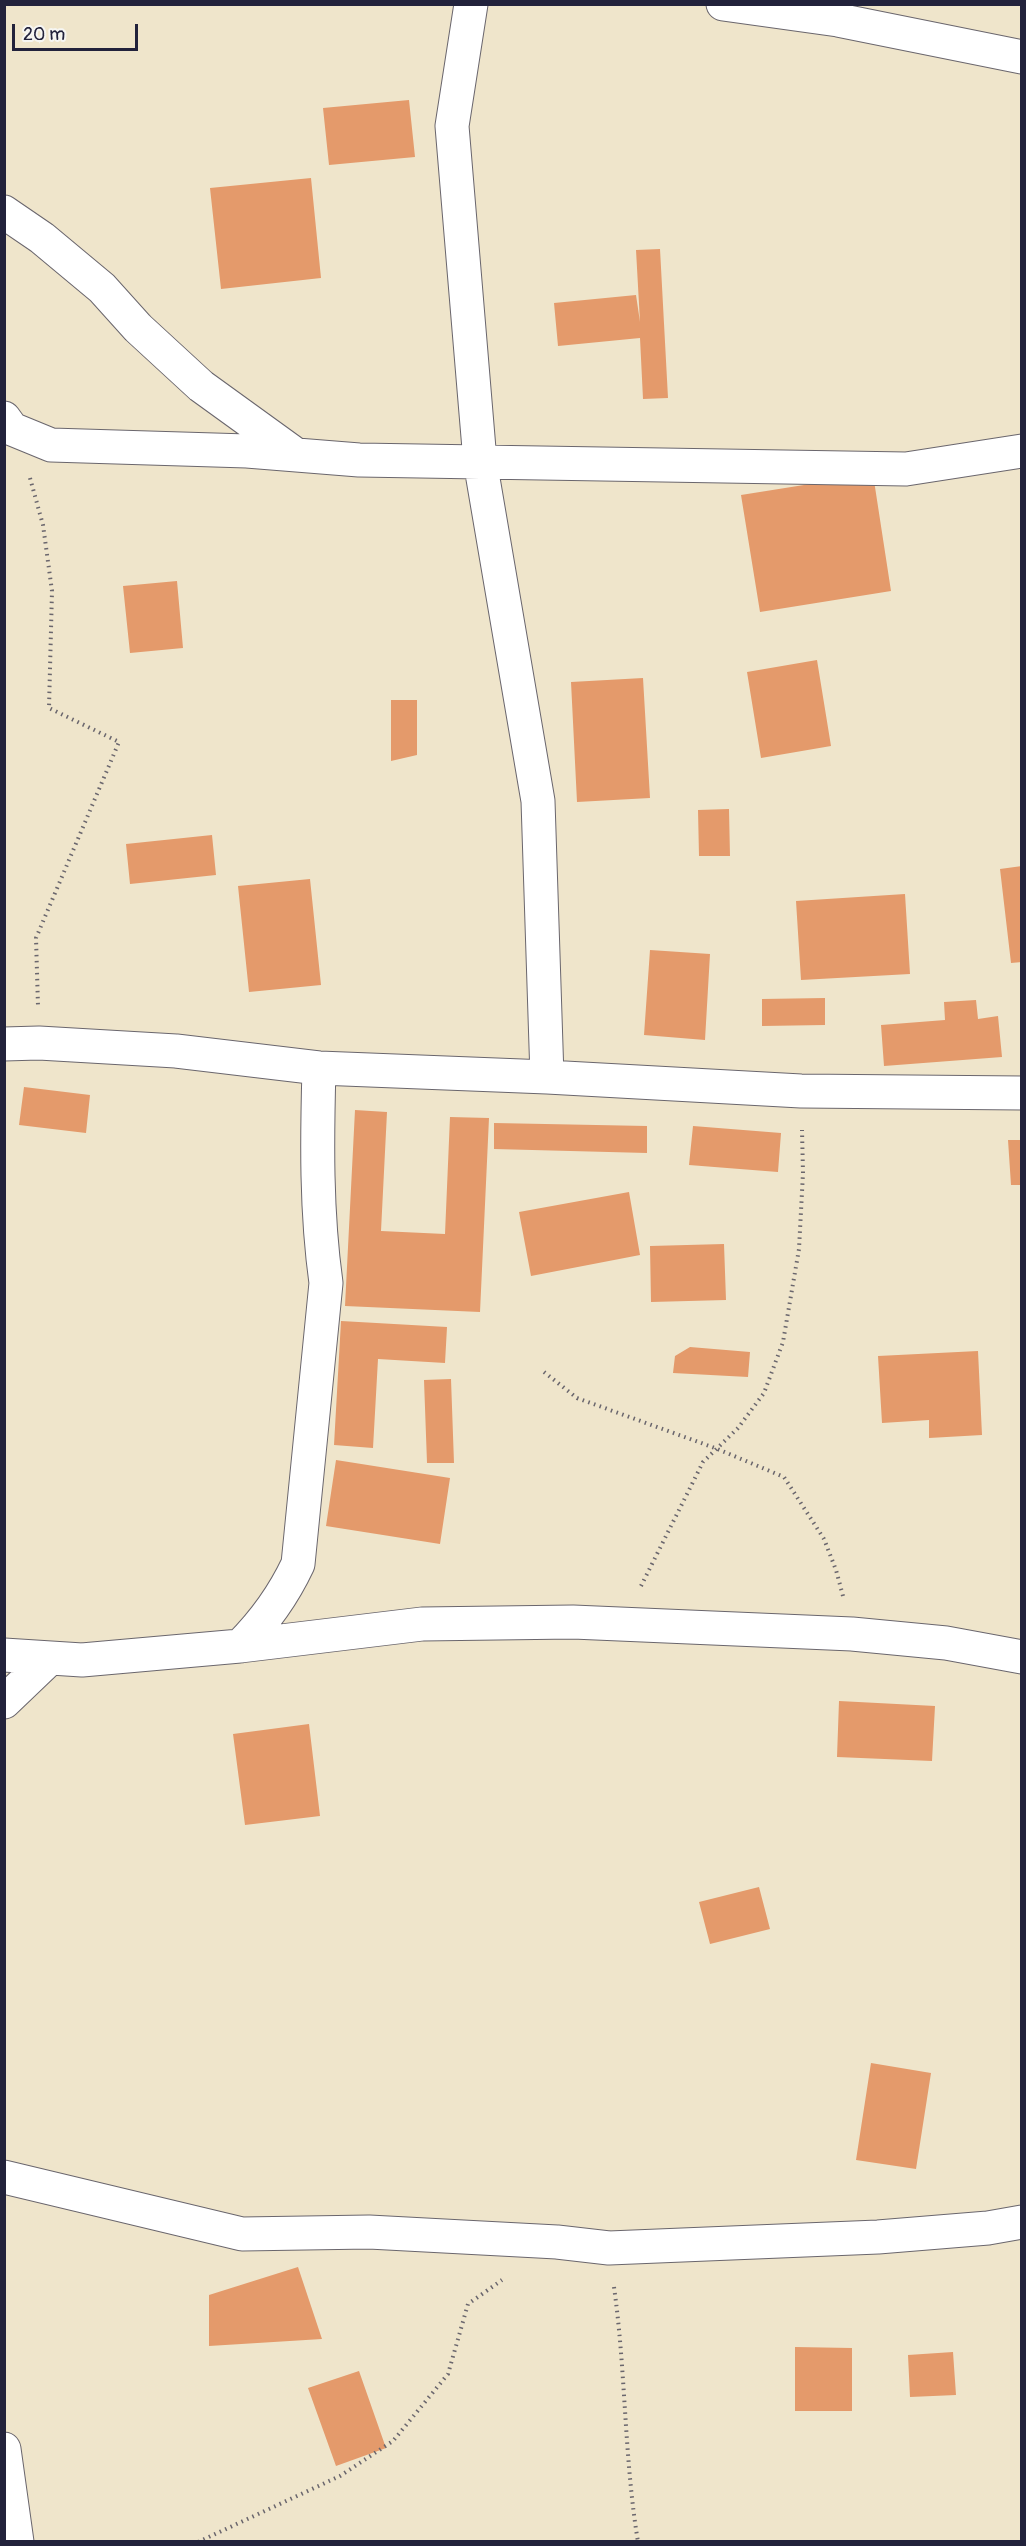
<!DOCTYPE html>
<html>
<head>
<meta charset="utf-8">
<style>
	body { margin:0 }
	#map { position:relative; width:1026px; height:2546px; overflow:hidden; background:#efe5cb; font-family:Pangolin,sans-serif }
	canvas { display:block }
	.frame { position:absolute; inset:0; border:6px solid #22223b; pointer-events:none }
	.scale { position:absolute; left:12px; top:24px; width:126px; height:27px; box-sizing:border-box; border:3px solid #22223b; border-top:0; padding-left:8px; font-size:18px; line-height:21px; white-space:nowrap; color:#22223b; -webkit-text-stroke:4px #f6f6f2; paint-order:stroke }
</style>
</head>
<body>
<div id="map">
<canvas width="1026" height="2546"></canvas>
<div class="frame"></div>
<div class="scale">20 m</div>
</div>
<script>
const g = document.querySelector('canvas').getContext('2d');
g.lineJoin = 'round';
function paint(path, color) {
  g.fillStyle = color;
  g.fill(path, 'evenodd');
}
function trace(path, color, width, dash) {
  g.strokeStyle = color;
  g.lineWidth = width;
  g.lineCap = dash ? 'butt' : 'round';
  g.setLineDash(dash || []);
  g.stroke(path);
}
paint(new Path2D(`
	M 409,100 L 415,157 L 329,165 L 323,108 Z
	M 311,178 L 321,278 L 221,289 L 210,188 Z
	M 660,249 L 668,398 L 643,399 L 640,338 L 558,346 L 554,303 L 636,295 L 640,322 L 636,250 Z
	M 873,474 L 891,591 L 760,612 L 741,495 Z
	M 177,581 L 183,648 L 130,653 L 123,586 Z
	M 817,660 L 831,746 L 761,758 L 747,672 Z
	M 643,678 L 650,798 L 577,802 L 571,682 Z
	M 391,700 L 417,700 L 417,755 L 391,761 Z
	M 729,809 L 730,856 L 699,856 L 698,810 Z
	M 212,835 L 216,875 L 130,884 L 126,844 Z
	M 1022,866 L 1022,962 L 1011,963 L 1000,869 Z
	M 310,879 L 321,985 L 249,992 L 238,886 Z
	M 905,894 L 910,974 L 801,980 L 796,901 Z
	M 650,950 L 710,954 L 705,1040 L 644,1035 Z
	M 825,998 L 825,1025 L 762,1026 L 762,999 Z
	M 976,1000 L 978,1019 L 998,1016 L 1002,1057 L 884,1066 L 881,1025 L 945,1020 L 944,1002 Z
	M 24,1087 L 90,1095 L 86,1133 L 19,1125 Z
	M 355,1110 L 387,1112 L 381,1231 L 445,1234 L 450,1117 L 489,1118 L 480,1312 L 345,1306 Z
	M 494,1123 L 647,1126 L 647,1153 L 494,1149 Z
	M 693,1126 L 781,1133 L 778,1172 L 689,1165 Z
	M 1008,1140 L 1022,1140 L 1022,1185 L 1011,1185 Z
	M 629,1192 L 640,1255 L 531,1276 L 519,1212 Z
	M 724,1244 L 726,1300 L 651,1302 L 650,1246 Z
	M 341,1321 L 447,1327 L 445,1363 L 378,1359 L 373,1448 L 334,1445 Z
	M 690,1347 L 750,1352 L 748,1377 L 673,1373 L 675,1356 Z
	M 978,1351 L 982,1435 L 929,1438 L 929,1420 L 882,1423 L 878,1356 Z
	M 451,1379 L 454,1463 L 427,1463 L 424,1380 Z
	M 336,1460 L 450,1478 L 440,1544 L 326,1526 Z
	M 839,1701 L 935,1706 L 932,1761 L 837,1757 Z
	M 309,1724 L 320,1816 L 245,1825 L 233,1734 Z
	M 759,1887 L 770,1929 L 710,1944 L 699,1902 Z
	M 871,2063 L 931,2073 L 916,2169 L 856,2160 Z
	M 298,2267 L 322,2339 L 209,2346 L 209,2295 Z
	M 795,2347 L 852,2348 L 852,2411 L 795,2411 Z
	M 953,2352 L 956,2395 L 910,2397 L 908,2355 Z
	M 359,2371 L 386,2448 L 336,2466 L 308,2388 Z`), '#e49a6b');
const minor = new Path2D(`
	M 471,4 L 452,126 L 480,461 L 538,801 L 547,1077
	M 723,4 L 838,20 L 1022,57
	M 4,212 L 42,238 L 102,288 L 138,328 L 201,386 L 295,454
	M 4,418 L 12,429 L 51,445 L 247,451 L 359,460 L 906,469 L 1022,451
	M 4,1044 L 39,1043 L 176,1051 L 319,1068 L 547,1077 L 801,1091 L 1022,1093
	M 240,1646 C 265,1621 283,1596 298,1564 L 326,1283 C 316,1211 317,1140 319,1068
	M 4,1655 L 82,1660 L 240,1646 L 422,1624 L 573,1622 L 852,1634 L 946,1643 L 1022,1657
	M 4,1702 L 50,1658
	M 4,2177 L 242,2234 L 369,2232 L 557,2242 L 609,2248 L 878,2237 L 988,2228 L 1022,2222
	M 4,2449 L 17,2542`);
trace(minor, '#6a666d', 35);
trace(new Path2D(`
	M 30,478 L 43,525 L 52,591 L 49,708 L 119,742 L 36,938 L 38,1006
	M 544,1372 L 577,1398 L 715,1448 L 784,1477 L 824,1539 L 836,1570 L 843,1596
	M 641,1586 L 703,1462 L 738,1428 L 764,1393 L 783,1342 L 799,1249 L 803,1173 L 802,1130
	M 614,2287 C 626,2372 624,2457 638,2542
	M 198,2542 L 340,2476 L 393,2441 L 448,2374 L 468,2304 L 502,2280`), '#6a666d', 4, [1.5, 4.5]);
trace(minor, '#fff', 33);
</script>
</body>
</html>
